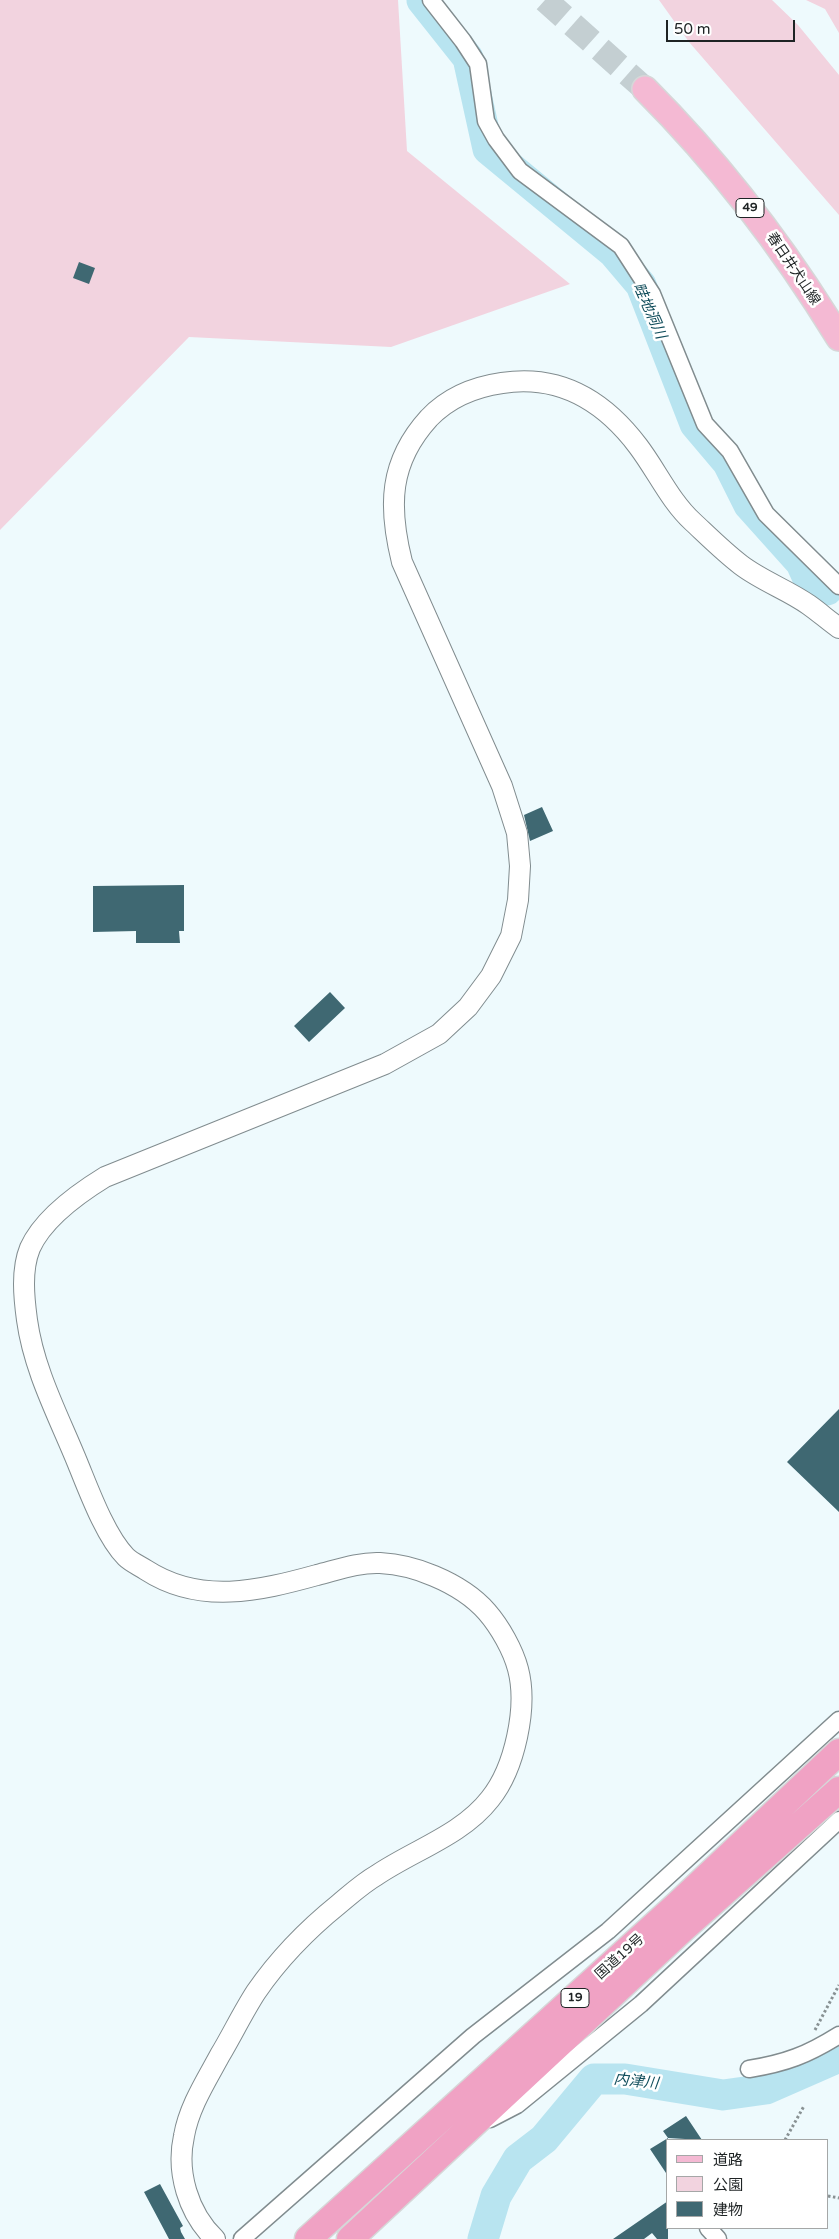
<!DOCTYPE html>
<html>
<head>
<meta charset="utf-8">
<style>
	body { margin:0 }
	#map { position:relative; width:839px; height:2239px; overflow:hidden; background:#eefafd; font-family:"Varela Round","Noto Sans JP",sans-serif }
	canvas { display:block }
	.legend { position:absolute; left:666px; top:2139px; width:162px; height:90px; box-sizing:border-box; background:#fff; border:1px solid #a5a7a7; margin:0; padding:6px 9px; list-style:none; font-size:15px; color:#1e2324 }
	.legend li { display:flex; align-items:center; gap:10px; height:25px }
	.legend b { width:25px; border:1px solid #a5a7a7 }
	.scale { position:absolute; left:666px; top:20px; width:129px; height:22px; box-sizing:border-box; border:2px solid #1e2324; border-top:0; padding-left:6px; font-size:15px; line-height:18px; white-space:nowrap; color:#1e2324; -webkit-text-stroke:4px #fff; paint-order:stroke }
</style>
</head>
<body>
<div id="map">
<canvas width="839" height="2239"></canvas>
<ul class="legend">
<li><b style="height:6px;background:#f4b9d3"></b>道路</li>
<li><b style="height:14px;background:#f2d3df"></b>公園</li>
<li><b style="height:14px;background:#3f6872"></b>建物</li>
</ul>
<div class="scale">50 m</div>
</div>
<script>
const g = document.querySelector('canvas').getContext('2d');
g.lineJoin = 'round';
function paint(path, color) {
  g.fillStyle = color;
  g.fill(path, 'evenodd');
}
function trace(path, color, width, dash) {
  g.strokeStyle = color;
  g.lineWidth = width;
  g.lineCap = dash ? 'butt' : 'round';
  g.setLineDash(dash || []);
  g.stroke(path);
}
function label(font, color, halo, rows, align = 'center') {
  g.font = font + ' "Varela Round","Noto Sans JP",sans-serif';
  g.lineWidth = 5;
  g.setLineDash([]);
  g.textBaseline = 'middle';
  g.strokeStyle = halo;
  g.fillStyle = color;
  for (const [text, x, y, turn = 0] of rows) {
    g.save();
    g.translate(x, y);
    g.rotate((+turn || 0) * Math.PI / 180);
    g.textAlign = isNaN(turn) ? turn : align;
    if (halo) g.strokeText(text, 0, 0);
    g.fillText(text, 0, 0);
    g.restore();
  }
}
paint(new Path2D(`
	M 0,0 L 398,0 L 407,151 L 570,284 L 391,347 L 189,337 L 0,530 Z
	M 659,0 L 772,0 L 798,25 L 839,75 L 839,215 L 689,42 Z
	M 806,0 L 839,0 L 839,33 L 825,9 Z`), '#f2d3df');
trace(new Path2D(`
	M 422,0 L 468,58 L 488,149 L 613,252 L 641,285 L 695,424 L 728,463 L 749,505 L 801,563 L 810,583 L 827,590
	M 483,2239 L 496,2196 L 518,2159 L 544,2139 L 594,2079 L 625,2079 L 723,2095 L 766,2089 L 839,2057`), '#b8e4f0', 31);
paint(new Path2D(`
	M 79,262 L 95,268 L 89,284 L 73,278 Z
	M 542,807 L 553,831 L 530,841 L 524,815 Z
	M 184,885 L 184,931 L 179,931 L 180,943 L 136,943 L 136,931 L 93,932 L 93,886 Z
	M 330,992 L 345,1008 L 309,1042 L 294,1026 Z
	M 839,1409 L 839,1512 L 787,1462 Z
	M 686,2116 L 702,2140 L 668,2138 L 668,2176 L 650,2149 L 668,2138 L 663,2131 Z
	M 160,2184 L 183,2226 L 180,2228 L 181,2232 L 185,2239 L 169,2239 L 144,2192 Z
	M 668,2201 L 668,2239 L 657,2239 L 652,2233 L 644,2239 L 613,2239 Z`), '#3f6872');
trace(new Path2D(`
	M 545,0 L 645,89`), '#c4cfd2', 25, [25, 12]);
const minor = new Path2D(`
	M 431,0 L 463,41 L 478,64 L 486,121 L 496,139 L 520,171 L 621,246 L 652,294 L 705,424 L 730,451 L 766,514 L 839,586
	M 749,2069 C 786,2063 807,2055 839,2035
	M 490,2119 L 517,2105 L 641,2004 L 839,1820
	M 708,2228 L 718,2239
	M 242,2239 L 473,2036 L 608,1931 L 839,1720`);
const tertiary = new Path2D(`
	M 215,2239 C 188,2213 176,2172 184,2136 C 189,2107 206,2081 220,2055 C 232,2035 243,2012 256,1992 C 278,1960 308,1929 339,1904 C 351,1894 363,1883 377,1875 C 414,1850 462,1835 490,1799 C 515,1768 528,1707 518,1669 C 513,1650 500,1627 487,1612 C 474,1597 453,1584 434,1576 C 418,1569 398,1564 380,1563 C 359,1562 337,1570 317,1575 C 259,1591 200,1605 146,1570 C 140,1566 131,1562 126,1557 C 106,1537 89,1491 78,1464 C 59,1417 34,1371 27,1320 C 24,1298 21,1270 30,1248 C 43,1219 79,1193 105,1177 L 385,1064 L 439,1034 L 468,1007 L 491,976 L 511,936 L 518,900 L 520,866 L 517,833 L 502,786 L 402,562 C 388,506 389,462 429,418 C 449,397 474,387 502,383 C 560,374 604,401 638,446 C 657,471 670,501 693,522 C 709,537 724,552 741,565 C 762,581 788,590 809,605 C 819,612 829,621 839,628`);
const primary = new Path2D(`
	M 645,89 C 720,164 784,248 839,338`);
const trunk = new Path2D(`
	M 308,2239 L 678,1904 L 839,1752
	M 350,2239 L 684,1928 L 839,1790`);
trace(minor, '#818c8f', 19);
trace(tertiary, '#818c8f', 22);
trace(primary, '#d6d7d8', 28);
trace(trunk, '#d6d7d8', 29);
trace(new Path2D(`
	M 815,2030 L 839,1985
	M 785,2140 L 804,2106
	M 828,2196 L 839,2198`), '#889193', 3, [2.5, 2.5]);
trace(minor, '#fff', 16);
trace(tertiary, '#fff', 20);
trace(primary, '#f4b9d3', 25);
trace(trunk, '#f0a2c4', 26);
for (const [x, y, w] of [
	[750,208,28],
	[575,1998,28]
]) {
  const box = new Path2D();
  box.roundRect(x - w / 2, y - 9.5, w, 19, 4);
  g.fillStyle = '#fff';
  g.fill(box);
  trace(box, '#1e2324', 1);
}
label('bold 12px', '#1e2324', null, [
	["49",750,208],
	["19",575,1998]
]);
label('14px', '#1e2324', '#fff', [
	["春日井犬山線",793,269,56],
	["国道19号",620,1957,-42]
]);
label('italic 15px', '#124e5c', '#fff', [
	["畦地洞川",649,311,66],
	["内津川",636,2082,6]
]);
</script>
</body>
</html>
